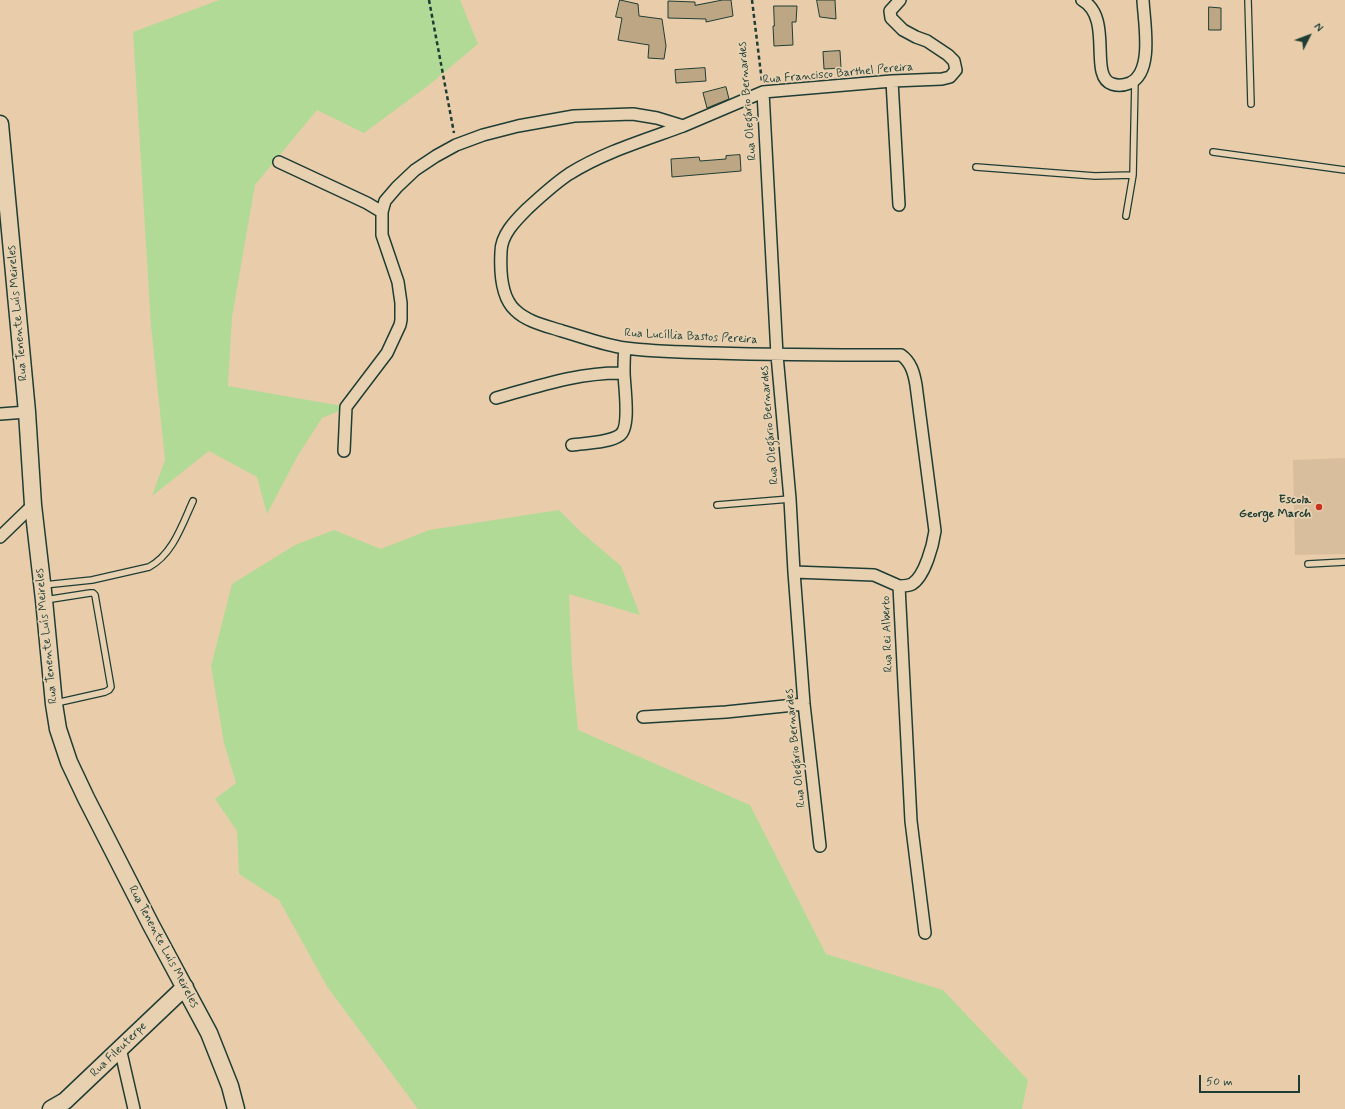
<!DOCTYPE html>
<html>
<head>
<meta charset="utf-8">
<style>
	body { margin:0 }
	#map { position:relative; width:1345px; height:1109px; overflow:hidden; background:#e9cdaa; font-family:Mynerve,sans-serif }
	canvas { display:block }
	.north { position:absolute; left:1289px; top:16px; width:40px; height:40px; -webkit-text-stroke:3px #e8d1b1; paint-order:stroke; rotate:48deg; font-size:11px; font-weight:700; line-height:16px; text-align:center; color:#1f3d34 }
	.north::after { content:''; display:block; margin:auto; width:14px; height:18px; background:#1f3d34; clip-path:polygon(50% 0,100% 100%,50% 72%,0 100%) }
	.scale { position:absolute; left:1199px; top:1075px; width:101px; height:18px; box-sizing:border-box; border:2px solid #1f3d34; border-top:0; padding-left:5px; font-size:12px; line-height:14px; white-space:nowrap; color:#1f3d34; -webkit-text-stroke:3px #e8d1b1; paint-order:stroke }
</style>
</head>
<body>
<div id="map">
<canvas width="1345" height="1109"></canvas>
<div class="north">N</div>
<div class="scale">50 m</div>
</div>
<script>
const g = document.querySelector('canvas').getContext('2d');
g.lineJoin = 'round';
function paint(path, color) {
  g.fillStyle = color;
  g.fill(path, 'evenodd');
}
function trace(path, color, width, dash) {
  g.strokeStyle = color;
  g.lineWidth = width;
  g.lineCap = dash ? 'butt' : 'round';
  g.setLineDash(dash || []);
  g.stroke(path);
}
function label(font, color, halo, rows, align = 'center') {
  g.font = font + ' Mynerve,sans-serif';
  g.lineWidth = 3.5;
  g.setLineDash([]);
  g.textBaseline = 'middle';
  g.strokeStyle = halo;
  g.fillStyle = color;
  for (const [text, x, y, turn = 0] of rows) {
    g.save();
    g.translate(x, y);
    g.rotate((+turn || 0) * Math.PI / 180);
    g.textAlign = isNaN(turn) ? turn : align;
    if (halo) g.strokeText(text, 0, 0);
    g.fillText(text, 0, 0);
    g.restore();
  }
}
paint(new Path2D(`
	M 1345,458 L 1345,554 L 1295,555 L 1293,460 Z`), '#d8be9d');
paint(new Path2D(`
	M 219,0 L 460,0 L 478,44 L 429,85 L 364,133 L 317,110 L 255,185 L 232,317 L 228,386 L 348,407 L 322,418 L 297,457 L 267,514 L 257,477 L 209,451 L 152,496 L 165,460 L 151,326 L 133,32 Z
	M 559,510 L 580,531 L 621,566 L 640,615 L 569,594 L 572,667 L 578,730 L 750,805 L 826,954 L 943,990 L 1028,1080 L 1022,1109 L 418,1109 L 328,988 L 279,900 L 239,874 L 237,831 L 215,799 L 236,783 L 224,743 L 211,666 L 232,584 L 295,545 L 334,530 L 381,549 L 429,530 Z`), '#b1da96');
const building = new Path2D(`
	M 620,0 L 638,4 L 639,16 L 662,19 L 666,46 L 664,59 L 648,58 L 649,45 L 618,40 L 622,18 L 616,17 Z
	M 723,0 L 731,0 L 733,16 L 706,22 L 706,19 L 668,18 L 668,1 L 695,2 L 695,5 Z
	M 817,0 L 835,0 L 836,19 L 820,17 Z
	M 774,6 L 797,6 L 796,22 L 792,22 L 793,45 L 774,46 L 773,26 L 774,26 Z
	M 1209,7 L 1221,8 L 1221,30 L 1209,30 Z
	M 840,51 L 841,68 L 824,69 L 823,52 Z
	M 705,68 L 706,81 L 676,83 L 675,70 Z
	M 726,87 L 729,99 L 707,108 L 703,93 Z
	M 740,155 L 741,171 L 672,177 L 671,159 L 699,157 L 700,161 L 726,159 L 726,156 Z`);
paint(building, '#bda684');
trace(building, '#1f3d34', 1);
const service = new Path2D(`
	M 1248,0 L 1251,104
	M 1213,152 L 1345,170
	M 976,167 L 1095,176 L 1133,175
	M 1126,216 L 1133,175 L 1135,80
	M 717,505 L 790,499
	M 1308,564 L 1345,562
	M 44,585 L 92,580 L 149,567 C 173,554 182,525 193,501
	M 45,600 L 90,593 L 93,593 L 95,595 L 111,687 L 109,690 L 105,692 L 56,703`);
const minor = new Path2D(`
	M 1082,0 C 1114,18 1088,76 1112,84 C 1118,86 1125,85 1130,83 C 1154,72 1144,22 1143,0
	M 892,81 L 899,205
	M 763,92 L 777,355 L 790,499 L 794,572 L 804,704 L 820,846
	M 683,126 C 645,140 604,152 569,174 C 554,184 540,197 527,209 C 515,221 501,235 501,252 C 500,271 501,297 515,310 C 527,322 547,326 562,331 C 583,337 604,345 625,348 C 655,352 685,352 715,353 C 777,355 839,355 901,355 C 911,362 914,373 916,385 L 935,531 C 933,545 925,576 912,584 C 908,586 904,586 899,586 L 911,821 L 925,933
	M 279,162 L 367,203 L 382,212
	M 496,398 C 539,386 579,372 624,373
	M 0,414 L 27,412
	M 572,445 C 585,443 609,443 620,435 C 631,427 624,385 624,372 C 624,364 624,356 625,348
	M 344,451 L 346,407 L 387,353 L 400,325 L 401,320 L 401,303 L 398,282 L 382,235 L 382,212 L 385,201 L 397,187 L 415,170 L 436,156 L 456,145 L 483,135 L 518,126 L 574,116 L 633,114 L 657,118 L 683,126 L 763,92 L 892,81 L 942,79 L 950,77 L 956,70 L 954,61 L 948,55 L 927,41 L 916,37 L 903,30 L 891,18 L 890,11 L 900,0
	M 0,537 L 33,505
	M 794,572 L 874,575 L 899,586
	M 643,717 L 726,712 L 804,704
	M 120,1048 L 134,1109`);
const secondary = new Path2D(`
	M 0,124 L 27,412 L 33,505 L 44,600 L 54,704 L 58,729 L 69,762 L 86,798 L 151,925 L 209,1033 L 230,1086 L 236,1109
	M 51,1109 L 65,1101 L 185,987`);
trace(service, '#1f3d34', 8);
trace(minor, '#1f3d34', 14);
trace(secondary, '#1f3d34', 19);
trace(new Path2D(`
	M 429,0 L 454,133
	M 752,0 L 762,82`), '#1f3d34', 2.5, [4, 3]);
trace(service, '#e8d1b1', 5.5);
trace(minor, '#e8d1b1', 11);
trace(secondary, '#e8d1b1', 16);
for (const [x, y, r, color] of [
	[1319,507,4,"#c8321e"]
]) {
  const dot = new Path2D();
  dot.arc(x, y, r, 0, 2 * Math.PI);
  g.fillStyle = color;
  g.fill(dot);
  trace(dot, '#e8d1b1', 1.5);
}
label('12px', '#1f3d34', '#e8d1b1', [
	["Rua Francisco Barthel Pereira",838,74,-5],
	["Rua Olegário Bernardes",748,101,-95],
	["Rua Tenente Luís Meireles",18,313,-95],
	["Rua Lucíllia Bastos Pereira",691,337,3],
	["Rua Olegário Bernardes",770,425,-95],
	["Rua Rei Alberto",888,634,-92],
	["Rua Tenente Luís Meireles",47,636,-96],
	["Rua Olegário Bernardes",796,748,-96],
	["Rua Tenente Luís Meireles",163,947,62],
	["Rua Fileuterpe",119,1050,-44]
]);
label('bold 12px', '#1f3d34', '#e8d1b1', [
	["Escola",1311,500],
	["George March",1311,514]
], 'right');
</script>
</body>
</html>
